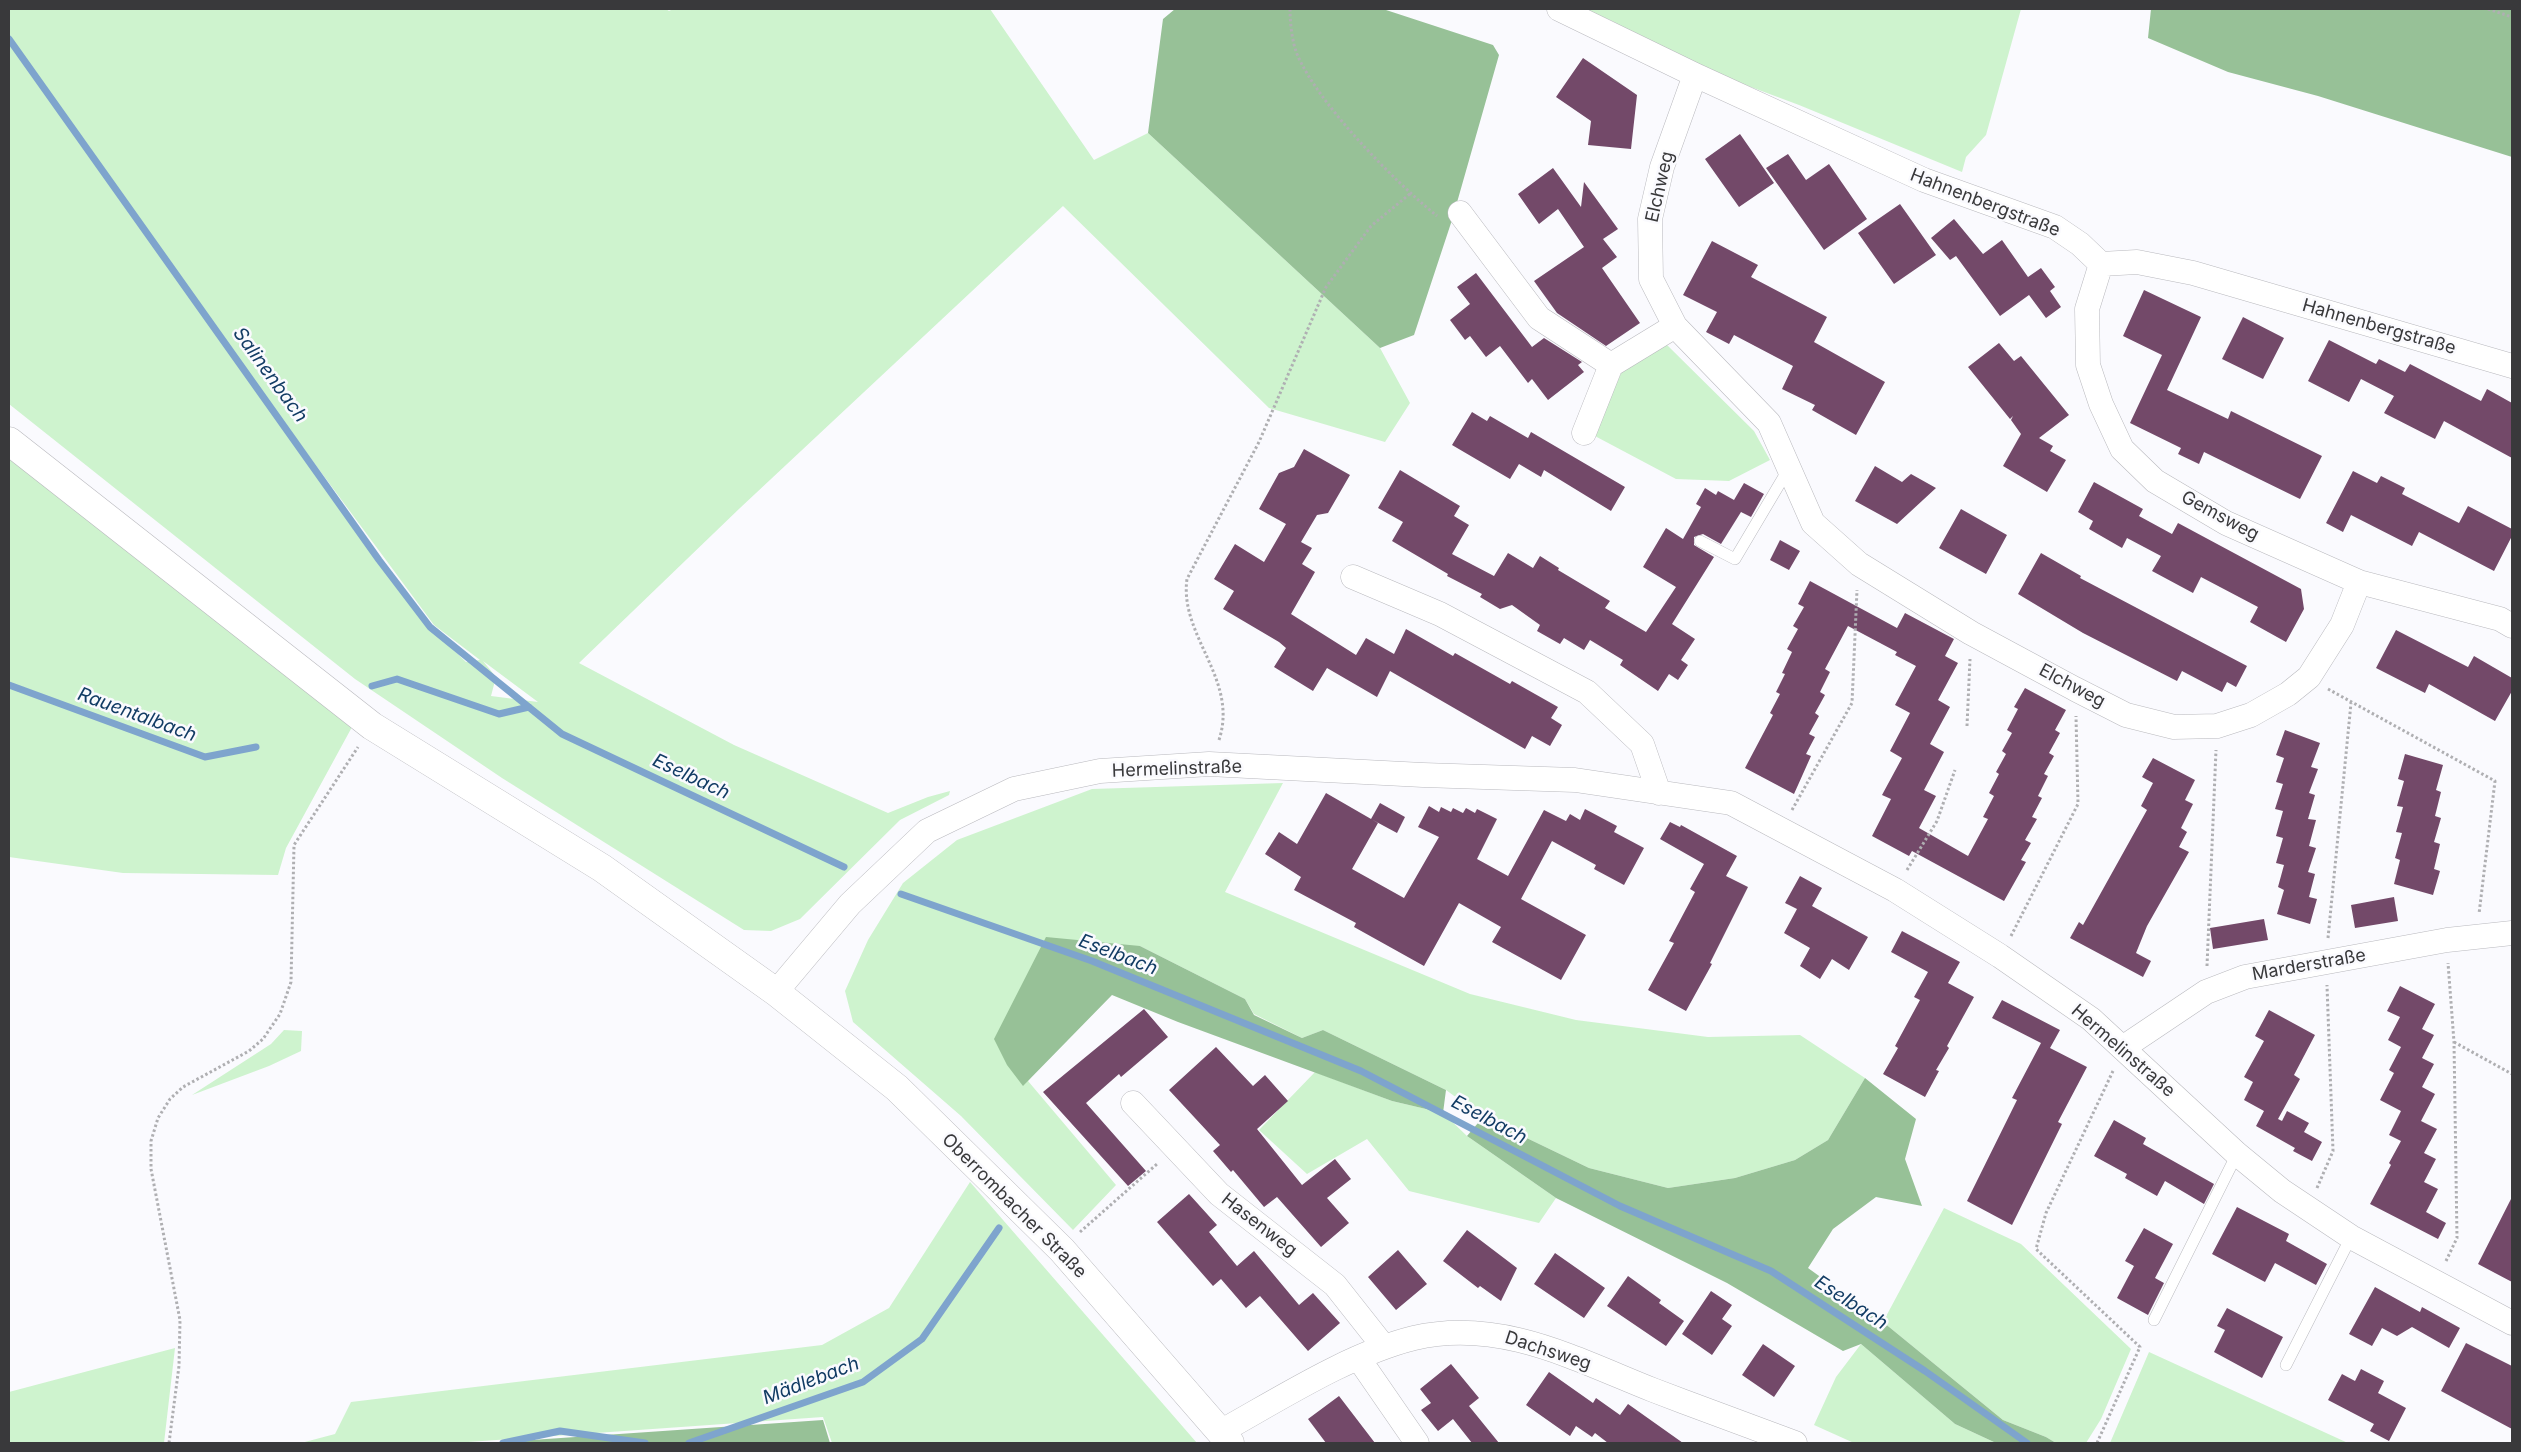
<!DOCTYPE html>
<html>
<head>
<meta charset="utf-8">
<style>
	body { margin:0 }
	#map { position:relative; width:2521px; height:1452px; overflow:hidden; background:#fafafe; font-family:Inter,sans-serif }
	canvas { display:block }
	.frame { position:absolute; inset:0; border:10px solid #39393b; pointer-events:none }
</style>
</head>
<body>
<div id="map">
<canvas width="2521" height="1452"></canvas>
<div class="frame"></div>
</div>
<script>
const g = document.querySelector('canvas').getContext('2d');
g.lineJoin = 'round';
function paint(path, color) {
  g.fillStyle = color;
  g.fill(path, 'evenodd');
}
function trace(path, color, width, dash) {
  g.strokeStyle = color;
  g.lineWidth = width;
  g.lineCap = dash ? 'butt' : 'round';
  g.setLineDash(dash || []);
  g.stroke(path);
}
function label(font, color, halo, rows, align = 'center') {
  g.font = font + ' Inter,sans-serif';
  g.lineWidth = 5;
  g.setLineDash([]);
  g.textBaseline = 'middle';
  g.strokeStyle = halo;
  g.fillStyle = color;
  for (const [text, x, y, turn = 0] of rows) {
    g.save();
    g.translate(x, y);
    g.rotate((+turn || 0) * Math.PI / 180);
    g.textAlign = isNaN(turn) ? turn : align;
    if (halo) g.strokeText(text, 0, 0);
    g.fillText(text, 0, 0);
    g.restore();
  }
}
paint(new Path2D(`
	M 9,9 L 666,9 L 669,11 L 673,9 L 990,9 L 1094,160 L 1148,133 L 1380,348 L 1410,403 L 1385,442 L 1269,408 L 1063,206 L 740,508 L 579,663 L 734,745 L 888,813 L 928,797 L 950,791 L 949,795 L 900,820 L 800,919 L 771,931 L 744,930 L 502,778 L 355,679 L 9,404 ZM 68,122 L 70,122 L 159,250 L 159,249 ZM 241,364 L 434,625 L 480,660 L 466,662 L 430,627 L 379,560 ZM 483,661 L 538,702 L 491,696 L 496,677 Z
	M 1582,9 L 2021,9 L 1986,135 L 1966,157 L 1962,172 L 1799,105 L 1700,68 L 1610,20 Z
	M 1666,344 L 1754,431 L 1770,460 L 1729,481 L 1676,479 L 1593,435 L 1622,371 Z
	M 9,455 L 352,727 L 286,848 L 278,875 L 123,873 L 9,857 Z
	M 1283,783 L 1225,892 L 1470,994 L 1576,1020 L 1708,1037 L 1800,1035 L 1865,1078 L 1828,1140 L 1795,1160 L 1735,1178 L 1668,1188 L 1589,1168 L 1483,1117 L 1446,1090 L 1323,1030 L 1302,1038 L 1254,1014 L 1245,999 L 1140,946 L 1028,1081 L 1116,1185 L 1073,1230 L 961,1116 L 853,1022 L 845,991 L 868,940 L 903,883 L 957,840 L 1092,789 Z
	M 284,1030 L 302,1031 L 301,1051 L 269,1066 L 192,1095 L 271,1044 Z
	M 1315,1072 L 1392,1101 L 1443,1113 L 1467,1136 L 1556,1198 L 1539,1223 L 1409,1191 L 1367,1139 L 1307,1174 L 1259,1130 Z
	M 970,1182 L 1197,1443 L 832,1443 L 823,1417 L 454,1443 L 301,1443 L 335,1434 L 351,1402 L 822,1345 L 889,1308 Z
	M 1944,1208 L 2021,1244 L 2131,1349 L 2101,1419 L 2086,1443 L 2056,1443 L 2046,1437 L 2003,1420 L 1883,1322 Z
	M 1861,1344 L 1955,1424 L 1996,1443 L 1854,1443 L 1814,1425 L 1836,1377 Z
	M 175,1348 L 164,1443 L 9,1443 L 9,1392 Z
	M 2149,1352 L 2348,1443 L 2349,1443 L 2110,1443 Z`), '#cef3ce');
paint(new Path2D(`
	M 1175,9 L 1383,9 L 1493,45 L 1499,55 L 1452,220 L 1414,335 L 1380,348 L 1148,133 L 1163,19 Z
	M 2151,9 L 2512,9 L 2512,157 L 2318,96 L 2228,72 L 2148,38 Z
	M 1046,937 L 1140,946 L 1245,999 L 1254,1015 L 1302,1038 L 1323,1030 L 1446,1090 L 1443,1113 L 1392,1101 L 1178,1022 L 1112,995 L 1023,1086 L 1007,1065 L 994,1039 Z
	M 1865,1078 L 1916,1119 L 1905,1159 L 1922,1206 L 1876,1197 L 1833,1229 L 1808,1268 L 1883,1322 L 2003,1420 L 2046,1437 L 2056,1443 L 1996,1443 L 1955,1424 L 1861,1344 L 1843,1351 L 1727,1283 L 1556,1198 L 1467,1136 L 1483,1117 L 1589,1168 L 1668,1188 L 1735,1178 L 1795,1160 L 1828,1140 Z
	M 823,1420 L 830,1443 L 488,1443 Z`), '#97c197');
trace(new Path2D(`
	M 9,39 L 379,560 L 430,627 L 562,734 L 844,867
	M 9,685 L 205,757 L 256,747
	M 372,686 L 397,679 L 499,714 L 529,707
	M 901,894 L 1092,961 L 1361,1071 L 1620,1206 L 1771,1271 L 1925,1371 L 2027,1443
	M 503,1443 L 560,1431 L 645,1443
	M 689,1443 L 863,1382 L 922,1339 L 999,1228`), '#7ea4cd', 7);
paint(new Path2D(`
	M 1583,58 L 1637,95 L 1631,149 L 1588,145 L 1591,121 L 1556,97 Z
	M 1740,134 L 1774,183 L 1739,207 L 1705,159 Z
	M 1788,154 L 1806,180 L 1829,164 L 1867,219 L 1824,250 L 1766,168 Z
	M 1553,168 L 1581,207 L 1584,182 L 1618,229 L 1603,239 L 1617,257 L 1602,268 L 1640,323 L 1606,346 L 1557,313 L 1534,281 L 1584,247 L 1558,209 L 1539,224 L 1518,194 Z
	M 1900,204 L 1936,255 L 1894,284 L 1858,233 Z
	M 1954,219 L 1983,254 L 2002,240 L 2028,277 L 2041,268 L 2055,287 L 2050,291 L 2061,307 L 2046,318 L 2029,295 L 2000,316 L 1956,256 L 1950,260 L 1931,238 Z
	M 1712,241 L 1758,265 L 1751,277 L 1827,317 L 1814,342 L 1885,382 L 1856,435 L 1812,410 L 1815,405 L 1782,389 L 1793,366 L 1734,335 L 1729,344 L 1706,332 L 1717,312 L 1683,295 Z
	M 1476,273 L 1532,347 L 1544,338 L 1582,362 L 1578,365 L 1584,372 L 1548,400 L 1532,379 L 1528,383 L 1500,346 L 1486,357 L 1470,336 L 1465,340 L 1450,320 L 1470,304 L 1457,287 Z
	M 2144,290 L 2201,317 L 2167,390 L 2228,419 L 2231,411 L 2322,456 L 2300,499 L 2204,452 L 2199,464 L 2178,454 L 2181,448 L 2130,423 L 2162,355 L 2123,336 Z
	M 2243,317 L 2284,338 L 2263,379 L 2222,359 Z
	M 2329,340 L 2376,364 L 2379,359 L 2405,372 L 2410,364 L 2481,401 L 2487,389 L 2512,403 L 2512,458 L 2444,421 L 2435,439 L 2384,413 L 2394,396 L 2361,379 L 2349,402 L 2308,381 Z
	M 1999,343 L 2014,361 L 2021,356 L 2069,415 L 2039,438 L 2053,446 L 2050,451 L 2066,460 L 2047,492 L 2003,466 L 2021,434 L 2011,420 L 2013,416 L 2010,419 L 1968,367 Z
	M 1472,412 L 1487,421 L 1490,416 L 1528,438 L 1531,432 L 1625,487 L 1611,511 L 1544,470 L 1541,477 L 1519,464 L 1510,479 L 1452,445 Z
	M 1304,449 L 1350,475 L 1328,513 L 1317,515 L 1301,542 L 1312,548 L 1302,564 L 1315,572 L 1291,614 L 1356,655 L 1366,638 L 1394,654 L 1406,629 L 1453,656 L 1455,653 L 1510,684 L 1512,681 L 1558,707 L 1551,718 L 1562,725 L 1550,746 L 1532,736 L 1525,749 L 1390,671 L 1377,697 L 1327,668 L 1313,691 L 1274,667 L 1286,648 L 1279,642 L 1223,609 L 1234,591 L 1214,579 L 1235,544 L 1264,562 L 1286,524 L 1259,509 L 1279,473 L 1294,467 Z
	M 1875,466 L 1902,482 L 1911,474 L 1936,488 L 1897,524 L 1855,501 Z
	M 1400,470 L 1460,506 L 1454,516 L 1469,525 L 1452,554 L 1494,576 L 1508,553 L 1533,568 L 1540,556 L 1559,568 L 1558,570 L 1610,601 L 1605,608 L 1646,632 L 1676,587 L 1643,567 L 1666,528 L 1683,539 L 1701,507 L 1696,504 L 1705,488 L 1716,495 L 1718,491 L 1734,500 L 1744,483 L 1764,494 L 1751,517 L 1741,512 L 1721,544 L 1703,534 L 1694,537 L 1694,545 L 1714,557 L 1672,624 L 1695,639 L 1681,660 L 1688,665 L 1678,680 L 1669,674 L 1658,691 L 1620,665 L 1623,660 L 1590,640 L 1584,650 L 1564,638 L 1560,644 L 1537,631 L 1540,625 L 1512,605 L 1500,609 L 1480,597 L 1482,594 L 1447,576 L 1448,574 L 1392,541 L 1403,522 L 1378,508 Z
	M 2353,471 L 2377,483 L 2381,476 L 2405,488 L 2402,494 L 2459,523 L 2468,506 L 2512,529 L 2512,536 L 2494,571 L 2419,532 L 2412,546 L 2351,515 L 2343,532 L 2326,523 Z
	M 2094,482 L 2143,509 L 2139,516 L 2172,534 L 2178,523 L 2301,589 L 2304,609 L 2286,642 L 2250,622 L 2258,607 L 2201,577 L 2193,593 L 2152,571 L 2161,556 L 2127,538 L 2122,548 L 2089,529 L 2093,521 L 2078,512 Z
	M 1961,509 L 2007,535 L 1986,574 L 1939,548 Z
	M 1780,540 L 1800,551 L 1789,570 L 1770,560 Z
	M 2041,553 L 2081,576 L 2080,578 L 2247,666 L 2236,687 L 2227,682 L 2222,692 L 2182,671 L 2177,681 L 2083,633 L 2018,594 Z
	M 1810,581 L 1897,628 L 1905,613 L 1954,639 L 1945,656 L 1958,663 L 1938,700 L 1950,707 L 1930,744 L 1944,752 L 1924,790 L 1936,796 L 1919,828 L 1968,856 L 1988,819 L 1983,817 L 1994,796 L 1989,793 L 1999,774 L 1996,772 L 2006,754 L 2002,751 L 2012,733 L 2007,730 L 2018,709 L 2014,707 L 2025,688 L 2066,710 L 2055,730 L 2060,733 L 2049,753 L 2054,756 L 2044,774 L 2048,776 L 2038,796 L 2042,798 L 2032,817 L 2037,819 L 2025,840 L 2031,843 L 2021,860 L 2026,862 L 2004,901 L 1912,851 L 1909,856 L 1872,836 L 1891,799 L 1882,795 L 1902,758 L 1890,751 L 1910,713 L 1895,705 L 1916,666 L 1895,655 L 1897,652 L 1848,626 L 1825,669 L 1830,672 L 1820,692 L 1825,695 L 1815,713 L 1819,716 L 1809,734 L 1815,737 L 1806,754 L 1811,756 L 1794,794 L 1745,768 L 1773,715 L 1770,713 L 1780,694 L 1776,692 L 1785,674 L 1782,673 L 1792,652 L 1787,649 L 1798,629 L 1793,626 L 1804,607 L 1798,604 Z
	M 2396,630 L 2468,667 L 2474,656 L 2512,678 L 2512,691 L 2495,721 L 2429,684 L 2425,693 L 2376,668 Z
	M 2285,730 L 2320,743 L 2311,767 L 2318,769 L 2309,793 L 2315,795 L 2308,819 L 2316,820 L 2309,846 L 2316,848 L 2308,872 L 2315,874 L 2309,897 L 2317,899 L 2310,924 L 2277,914 L 2284,890 L 2278,887 L 2284,865 L 2276,863 L 2283,838 L 2276,836 L 2283,811 L 2275,809 L 2283,784 L 2276,782 L 2284,758 L 2276,755 Z
	M 2405,754 L 2443,765 L 2436,790 L 2441,792 L 2435,816 L 2441,818 L 2434,842 L 2440,844 L 2434,869 L 2440,871 L 2433,895 L 2394,884 L 2400,860 L 2395,858 L 2402,833 L 2396,832 L 2403,807 L 2397,806 L 2404,781 L 2398,779 Z
	M 2153,758 L 2195,780 L 2185,800 L 2193,804 L 2181,828 L 2187,832 L 2179,847 L 2189,852 L 2147,926 L 2136,953 L 2151,961 L 2143,977 L 2070,938 L 2079,922 L 2083,925 L 2147,810 L 2141,806 L 2153,783 L 2142,777 Z
	M 1326,793 L 1378,823 L 1352,869 L 1404,898 L 1439,837 L 1418,827 L 1429,806 L 1439,812 L 1441,807 L 1451,812 L 1453,808 L 1463,813 L 1466,808 L 1475,813 L 1477,809 L 1497,819 L 1477,859 L 1508,876 L 1544,810 L 1566,821 L 1570,814 L 1580,820 L 1585,809 L 1617,826 L 1614,832 L 1644,848 L 1624,885 L 1594,869 L 1596,865 L 1552,841 L 1521,899 L 1586,935 L 1561,980 L 1492,942 L 1501,927 L 1459,903 L 1424,966 L 1354,927 L 1356,923 L 1294,890 L 1301,877 L 1265,854 L 1279,832 L 1297,844 Z
	M 1380,803 L 1405,817 L 1397,833 L 1371,819 Z
	M 1670,822 L 1680,827 L 1681,825 L 1737,856 L 1726,876 L 1748,887 L 1710,963 L 1712,964 L 1686,1011 L 1648,990 L 1674,943 L 1669,941 L 1695,892 L 1690,889 L 1704,864 L 1660,839 Z
	M 1800,876 L 1822,888 L 1812,906 L 1868,937 L 1849,970 L 1832,959 L 1820,979 L 1800,966 L 1810,948 L 1784,933 L 1797,909 L 1785,903 Z
	M 2394,897 L 2398,921 L 2355,928 L 2351,905 Z
	M 2264,919 L 2268,940 L 2213,949 L 2210,928 Z
	M 1902,931 L 1960,962 L 1948,983 L 1974,997 L 1947,1046 L 1949,1048 L 1936,1070 L 1939,1071 L 1925,1097 L 1883,1074 L 1898,1048 L 1895,1046 L 1920,1000 L 1914,997 L 1928,972 L 1891,952 Z
	M 2400,986 L 2435,1004 L 2422,1029 L 2434,1035 L 2422,1058 L 2434,1064 L 2422,1087 L 2435,1094 L 2421,1121 L 2437,1129 L 2424,1153 L 2436,1159 L 2424,1182 L 2438,1189 L 2426,1212 L 2446,1223 L 2438,1239 L 2370,1204 L 2391,1165 L 2389,1163 L 2401,1141 L 2389,1135 L 2401,1111 L 2380,1100 L 2394,1073 L 2389,1070 L 2401,1047 L 2388,1040 L 2400,1017 L 2387,1011 Z
	M 2002,1000 L 2060,1030 L 2050,1048 L 2087,1067 L 2058,1122 L 2062,1124 L 2012,1225 L 1967,1201 L 2017,1100 L 2012,1098 L 2041,1043 L 1992,1018 Z
	M 1144,1009 L 1168,1037 L 1121,1077 L 1119,1074 L 1086,1103 L 1146,1171 L 1128,1186 L 1043,1092 Z
	M 2269,1010 L 2315,1035 L 2294,1075 L 2300,1079 L 2278,1119 L 2282,1121 L 2287,1111 L 2309,1123 L 2304,1132 L 2322,1142 L 2312,1161 L 2293,1151 L 2295,1148 L 2256,1126 L 2264,1111 L 2244,1100 L 2253,1082 L 2244,1077 L 2264,1041 L 2255,1036 Z
	M 1216,1047 L 1253,1086 L 1265,1075 L 1288,1101 L 1257,1129 L 1302,1185 L 1335,1159 L 1351,1179 L 1327,1198 L 1349,1223 L 1321,1247 L 1277,1197 L 1264,1207 L 1233,1170 L 1231,1172 L 1213,1151 L 1220,1145 L 1169,1090 Z
	M 2114,1120 L 2146,1138 L 2143,1144 L 2214,1184 L 2204,1204 L 2165,1181 L 2157,1196 L 2125,1178 L 2127,1174 L 2094,1156 Z
	M 1189,1194 L 1217,1225 L 1209,1232 L 1237,1266 L 1254,1251 L 1299,1305 L 1313,1293 L 1340,1323 L 1308,1351 L 1260,1296 L 1246,1308 L 1221,1279 L 1213,1286 L 1157,1222 Z
	M 2512,1197 L 2512,1282 L 2478,1264 Z
	M 2237,1207 L 2289,1234 L 2286,1241 L 2327,1264 L 2316,1285 L 2275,1263 L 2265,1282 L 2212,1254 Z
	M 2144,1228 L 2173,1244 L 2155,1278 L 2164,1283 L 2148,1315 L 2117,1298 L 2134,1266 L 2125,1261 Z
	M 1467,1230 L 1517,1268 L 1501,1301 L 1480,1286 L 1478,1288 L 1443,1261 Z
	M 1398,1250 L 1427,1284 L 1396,1310 L 1368,1277 Z
	M 1555,1253 L 1605,1288 L 1584,1318 L 1534,1284 Z
	M 1628,1276 L 1661,1300 L 1659,1303 L 1684,1321 L 1666,1346 L 1607,1306 Z
	M 2375,1287 L 2420,1312 L 2422,1307 L 2460,1328 L 2449,1348 L 2412,1327 L 2397,1336 L 2382,1328 L 2372,1346 L 2349,1334 Z
	M 1711,1291 L 1732,1305 L 1722,1319 L 1732,1326 L 1712,1355 L 1682,1334 Z
	M 2227,1308 L 2283,1337 L 2262,1378 L 2214,1352 L 2225,1330 L 2217,1326 Z
	M 2466,1343 L 2512,1366 L 2512,1429 L 2441,1391 Z
	M 1763,1344 L 1795,1366 L 1774,1397 L 1742,1375 Z
	M 1451,1364 L 1479,1398 L 1469,1406 L 1499,1443 L 1472,1443 L 1453,1419 L 1438,1431 L 1421,1410 L 1431,1403 L 1420,1389 Z
	M 2361,1369 L 2384,1381 L 2378,1393 L 2406,1408 L 2389,1441 L 2370,1431 L 2374,1424 L 2328,1400 L 2342,1374 L 2355,1381 Z
	M 1549,1372 L 1593,1403 L 1596,1398 L 1620,1415 L 1628,1404 L 1683,1443 L 1608,1443 L 1595,1433 L 1592,1437 L 1576,1426 L 1570,1436 L 1526,1405 Z
	M 1339,1396 L 1375,1443 L 1326,1443 L 1308,1419 Z`), '#734969');
const service = new Path2D(`
	M 1700,541 L 1735,559 L 1789,468
	M 2154,1320 L 2237,1154
	M 2286,1365 L 2351,1237`);
const minor = new Path2D(`
	M 1559,9 L 1695,75 L 1924,180 L 2055,227 L 2080,244 L 2101,264 L 2137,262 L 2193,273 L 2512,366
	M 1695,75 L 1662,167 L 1650,219 L 1651,279 L 1675,326 L 1769,423 L 1813,523 L 1859,564 L 1971,633 L 2075,689 L 2126,715 L 2174,727 L 2217,726 L 2251,715 L 2288,694 L 2309,677 L 2342,625 L 2359,582
	M 1460,213 L 1539,318 L 1611,365
	M 2101,264 L 2087,309 L 2088,365 L 2101,404 L 2122,449 L 2155,481 L 2226,523 L 2359,582 L 2500,619 L 2512,626
	M 1584,433 L 1611,365 L 1675,326
	M 1353,577 L 1440,614 L 1587,692 L 1642,744 L 1659,793
	M 776,992 L 850,904 L 927,831 L 1014,789 L 1100,771 L 1209,764 L 1423,775 L 1575,780 L 1731,803 L 1895,890 L 2000,956 L 2091,1019 L 2237,1154 L 2282,1191 L 2351,1237 L 2512,1323
	M 2124,1047 L 2206,992 L 2245,977 L 2447,940 L 2512,933
	M 1133,1103 L 1219,1194 L 1335,1285 L 1384,1347
	M 1359,1359 L 1417,1443
	M 1220,1432 C 1278,1400 1349,1354 1414,1338 C 1500,1318 1575,1359 1653,1390 C 1700,1408 1747,1425 1795,1443`);
const tertiary = new Path2D(`
	M 9,441 L 372,726 L 602,868 L 776,992 L 897,1088 L 1062,1250 L 1230,1443`);
trace(service, '#b9b9be', 12);
trace(minor, '#b9b9be', 25);
trace(tertiary, '#b9b9be', 29);
trace(new Path2D(`
	M 1290,9 C 1290,23 1292,41 1297,54 C 1318,104 1395,182 1437,216
	M 2488,9 L 2512,17
	M 2328,689 L 2495,781 L 2479,914
	M 1967,726 L 1970,659
	M 1219,740 C 1239,679 1179,636 1187,579 L 1259,442 L 1326,287 L 1371,226 L 1411,193
	M 1792,810 L 1852,703 L 1857,590
	M 1907,870 L 1937,821 L 1955,770
	M 2011,936 L 2078,804 L 2076,716
	M 2328,938 L 2351,703
	M 2207,966 L 2216,750
	M 2454,1042 L 2512,1074
	M 2317,1188 L 2333,1151 L 2327,985
	M 1080,1232 L 1157,1164
	M 2446,1261 L 2457,1238 L 2454,1042 L 2448,963
	M 169,1443 L 179,1366 L 180,1320 L 151,1169 L 151,1141 L 158,1118 L 170,1099 L 183,1087 L 249,1051 L 263,1039 L 280,1014 L 291,982 L 294,845 L 358,747
	M 2097,1443 L 2140,1347 L 2036,1249 L 2046,1213 L 2113,1071`), '#afafb2', 3, [2.5, 2.5]);
trace(service, '#fff', 11);
trace(minor, '#fff', 24);
trace(tertiary, '#fff', 28);
label('18px', '#39393b', '#fafafe', [
	["Elchweg",1660,187,-77],
	["Hahnenbergstraße",1985,203,21],
	["Hahnenbergstraße",2379,327,16],
	["Gemsweg",2220,516,28],
	["Elchweg",2072,686,28],
	["Hermelinstraße",1177,769,-2],
	["Marderstraße",2309,965,-10],
	["Hermelinstraße",2123,1051,41],
	["Oberrombacher Straße",1014,1206,45],
	["Hasenweg",1259,1225,38],
	["Dachsweg",1548,1351,18]
]);
label('italic 19px', '#123c64', '#fafafe', [
	["Salinenbach",270,375,54],
	["Rauentalbach",137,715,20],
	["Eselbach",691,777,25],
	["Eselbach",1118,955,21],
	["Eselbach",1489,1120,28],
	["Eselbach",1851,1303,33],
	["Mädlebach",811,1381,-21]
]);
</script>
</body>
</html>
